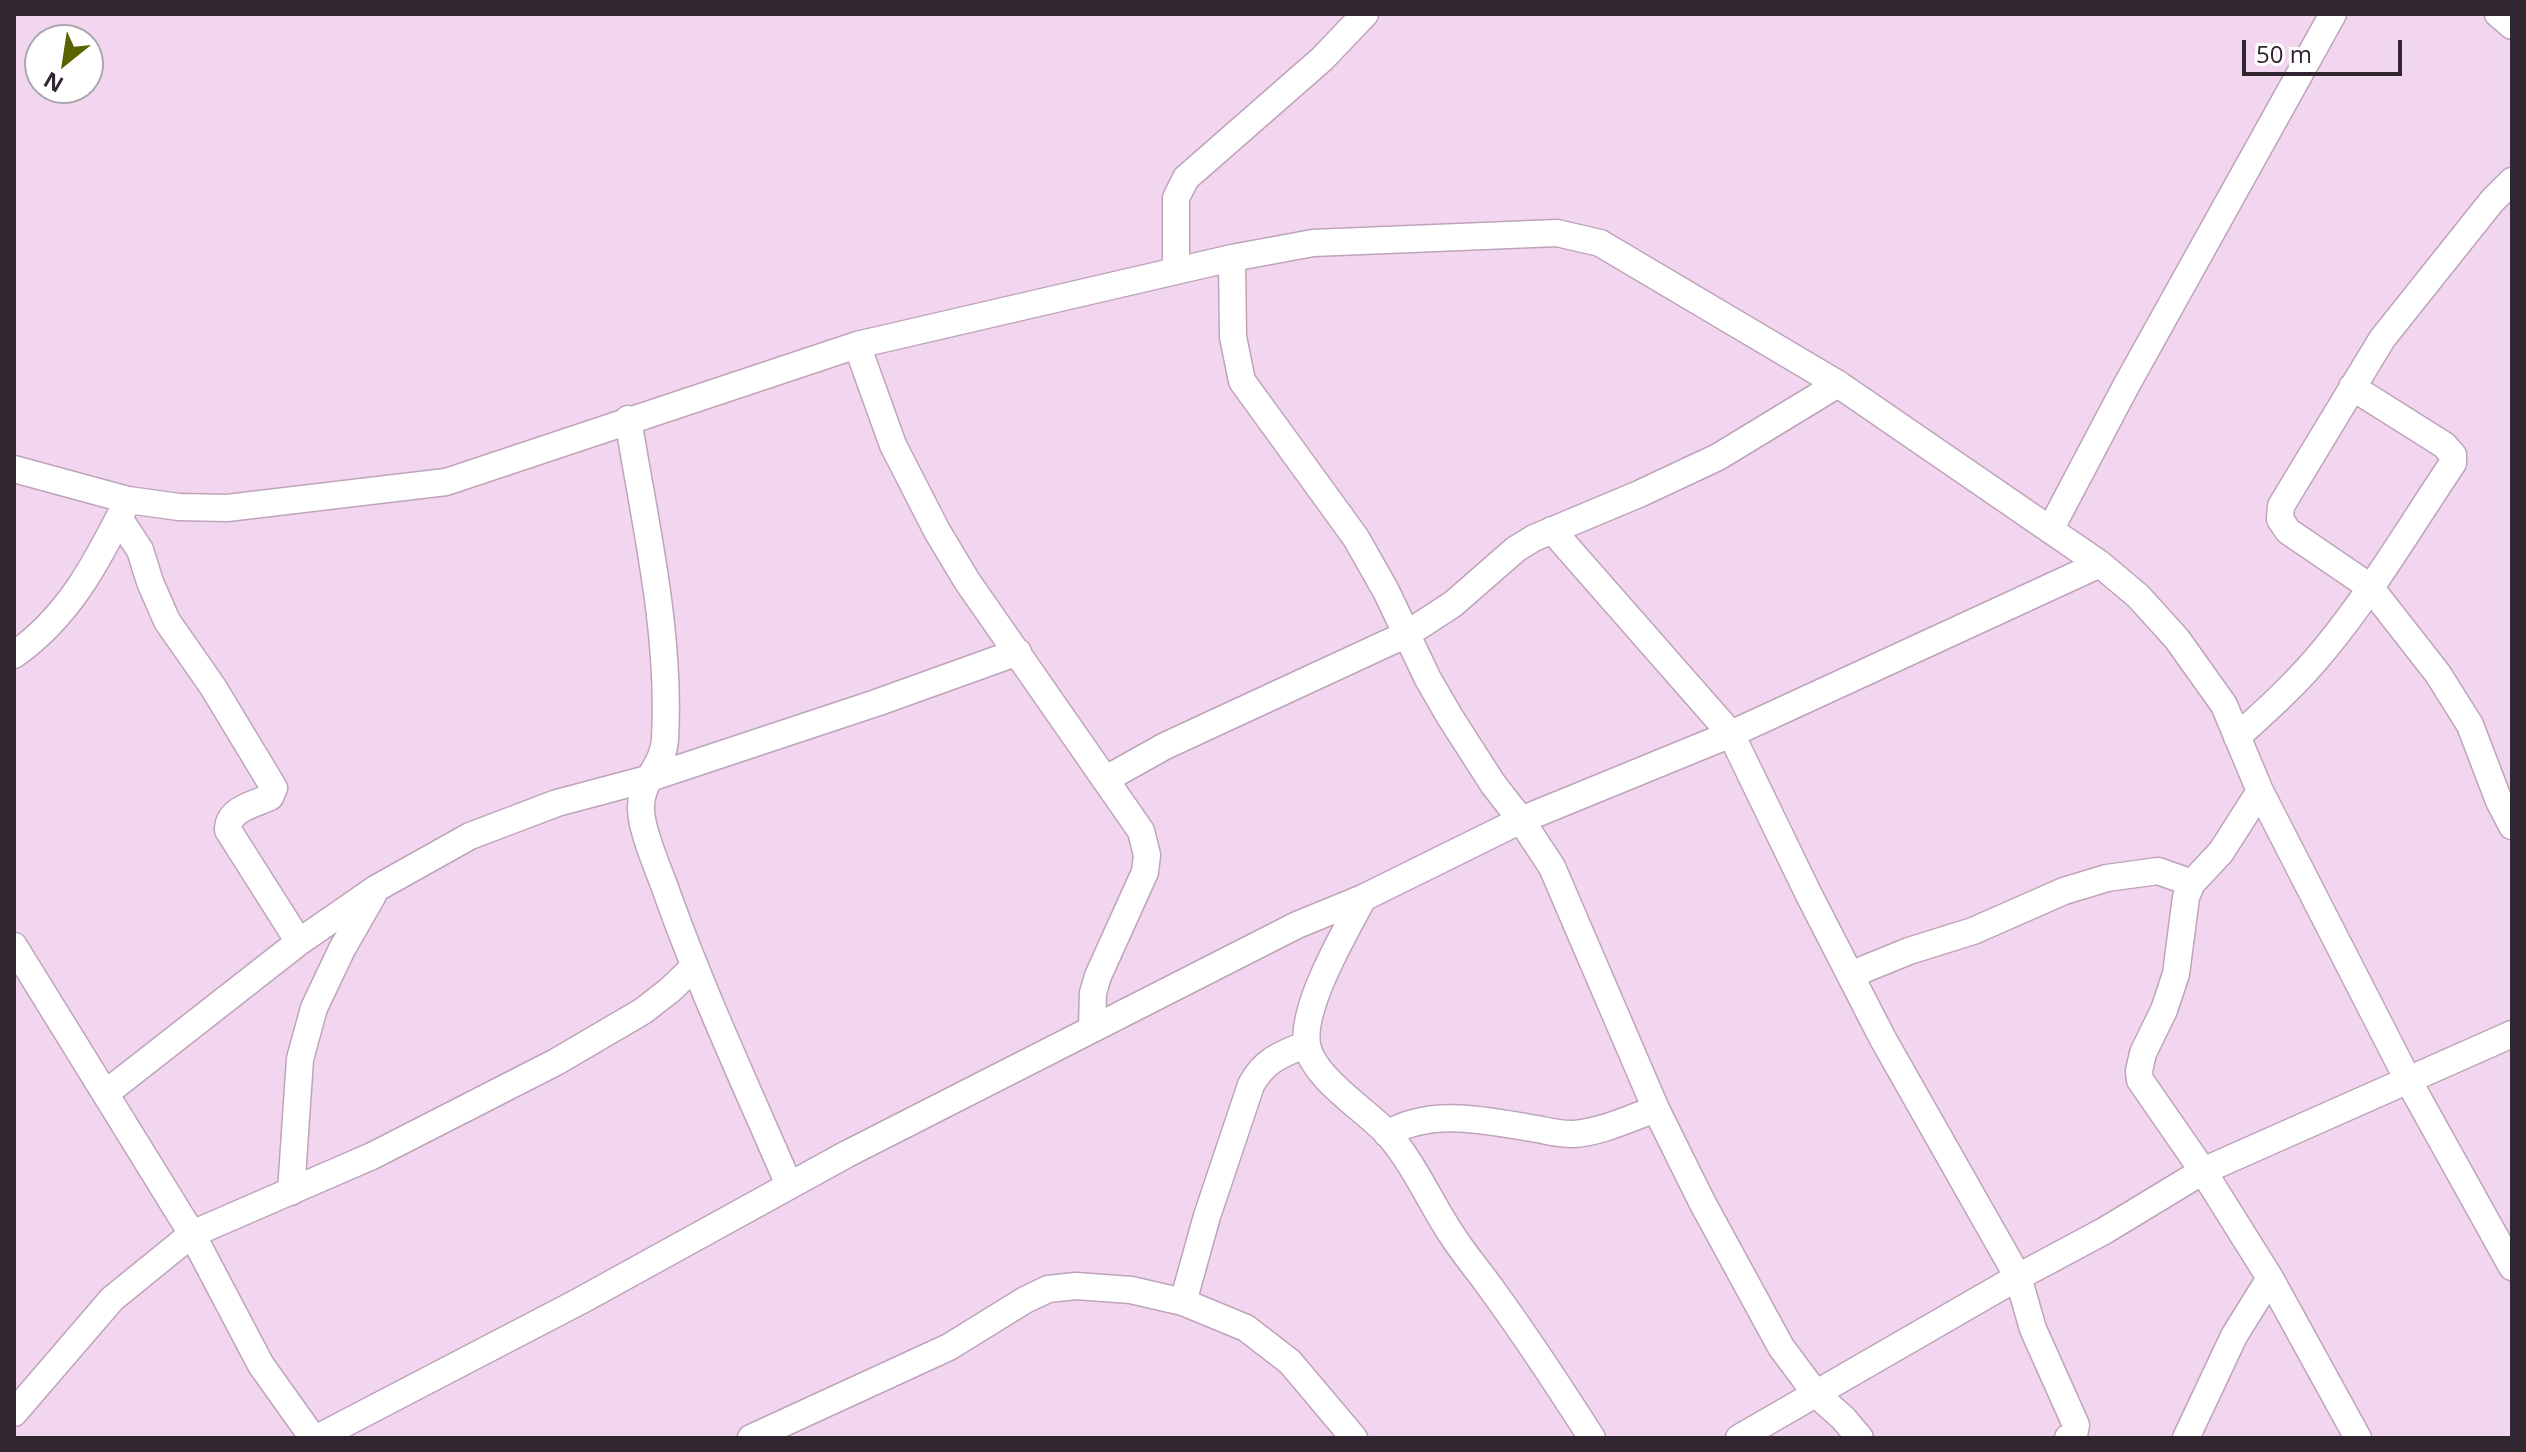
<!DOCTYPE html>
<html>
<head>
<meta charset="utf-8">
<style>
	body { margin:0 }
	#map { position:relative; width:2526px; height:1452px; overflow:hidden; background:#f2d6ef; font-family:"Open Sans",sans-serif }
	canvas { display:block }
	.frame { position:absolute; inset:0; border:16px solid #312630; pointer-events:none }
	.north { position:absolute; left:24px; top:24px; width:80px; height:80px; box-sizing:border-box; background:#fff; border:2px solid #ada8ac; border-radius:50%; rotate:210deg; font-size:22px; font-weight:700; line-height:32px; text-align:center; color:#312630 }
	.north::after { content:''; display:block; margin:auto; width:28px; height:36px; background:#5a6302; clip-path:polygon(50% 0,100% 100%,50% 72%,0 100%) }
	.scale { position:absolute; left:2242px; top:40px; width:160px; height:36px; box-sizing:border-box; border:4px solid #312630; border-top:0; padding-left:10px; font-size:24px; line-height:28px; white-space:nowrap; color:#312630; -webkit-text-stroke:6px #fff; paint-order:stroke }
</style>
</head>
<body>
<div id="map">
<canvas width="2526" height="1452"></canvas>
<div class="frame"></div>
<div class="north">N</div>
<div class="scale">50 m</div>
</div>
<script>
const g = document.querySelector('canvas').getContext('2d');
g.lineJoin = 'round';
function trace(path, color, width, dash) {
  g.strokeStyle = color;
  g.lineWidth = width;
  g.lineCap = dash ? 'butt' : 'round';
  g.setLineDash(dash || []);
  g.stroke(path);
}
const street = new Path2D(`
	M 2498,14 L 2512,26
	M 2512,181 L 2492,201 L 2382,339 L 2281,506 L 2280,519 L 2288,531 L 2370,587 L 2438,674 L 2470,725 L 2499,801 L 2512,826
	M 1232,258 L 1233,337 L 1242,381 L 1356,538 L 1386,591 L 1428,679 L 1450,717 L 1493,784 L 1521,820 L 1552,867 L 1656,1109 L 1702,1202 L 1781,1347 L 1816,1394 L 1843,1418 L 1860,1438
	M 1176,271 L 1176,198 L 1186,178 L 1322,59 L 1365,14
	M 857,345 L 893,445 L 937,531 L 967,581 L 1141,831 L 1147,855 L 1145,872 L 1098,976 L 1093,993 L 1092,1028
	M 628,419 C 645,524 671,632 665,739 C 663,772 633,782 643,824 C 649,850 661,875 669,899 C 704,996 748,1090 789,1185
	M 14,469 L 128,500 L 179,507 L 227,508 L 446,482 L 857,345 L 1232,258 L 1313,243 L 1557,233 L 1600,243 L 1838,384 L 2100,564 L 2138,596 L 2177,639 L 2224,705 L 2260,791 L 2408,1080 L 2512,1267
	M 119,518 L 140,550 L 150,582 L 167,621 L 213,687 L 274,788 L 270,797 C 253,805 228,809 228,830 L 299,942
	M 1552,530 L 1731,734 L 1809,895 L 1883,1039 L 2018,1277 L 2033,1329 L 2076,1425 L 2074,1435 L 2068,1438
	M 2050,530 L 2126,386 L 2333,14
	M 14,655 C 69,616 95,565 125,506
	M 2237,737 C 2268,709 2298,682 2324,650 C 2372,592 2411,525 2453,463 L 2453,455 L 2444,445 L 2352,387
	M 1106,779 L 1165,746 L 1407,634 L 1453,604 L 1516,549 L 1534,538 L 1639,494 L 1718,457 L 1838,384
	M 2260,791 L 2221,852 L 2192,883 L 2186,897 L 2176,974 L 2164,1010 L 2143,1053 L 2139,1071 L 2140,1080 L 2203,1171 L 2270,1278 L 2358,1438
	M 1363,898 C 1345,933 1301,1006 1307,1045 C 1313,1078 1366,1110 1388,1134 C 1414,1164 1429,1200 1450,1232 C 1463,1253 1479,1271 1493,1291 C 1528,1339 1560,1388 1592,1438
	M 14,946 L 192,1234 L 261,1365 L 313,1438
	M 1850,975 L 1909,951 L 1973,931 L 2064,891 L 2107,878 L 2158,871 L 2192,883
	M 106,1093 L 299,942 L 377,888 L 470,836 L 557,803 L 647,779 L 876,703 L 1018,652
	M 1387,1134 C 1430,1108 1484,1120 1531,1128 C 1545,1130 1560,1135 1574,1134 C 1602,1132 1630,1118 1656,1109
	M 291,1192 L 300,1059 L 314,1008 L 342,949 L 373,895
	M 1183,1302 L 1207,1216 L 1251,1085 C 1264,1060 1282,1054 1307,1044
	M 14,1413 L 112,1299 L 192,1234 L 372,1156 L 556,1062 L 643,1011 L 670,990 L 695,966
	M 317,1438 L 580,1301 L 847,1154 L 1297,925 L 1363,898 L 1521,820 L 1731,734 L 2100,564
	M 751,1438 L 949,1347 L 1025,1300 L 1048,1289 L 1076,1286 L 1131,1290 L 1183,1302 L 1246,1328 L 1290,1362 L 1354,1438
	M 1739,1438 L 2018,1277 L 2104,1231 L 2203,1171 L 2512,1034
	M 2186,1438 L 2234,1336 L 2270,1278`);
trace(street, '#bea4bb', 29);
trace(street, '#fff', 26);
</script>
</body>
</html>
